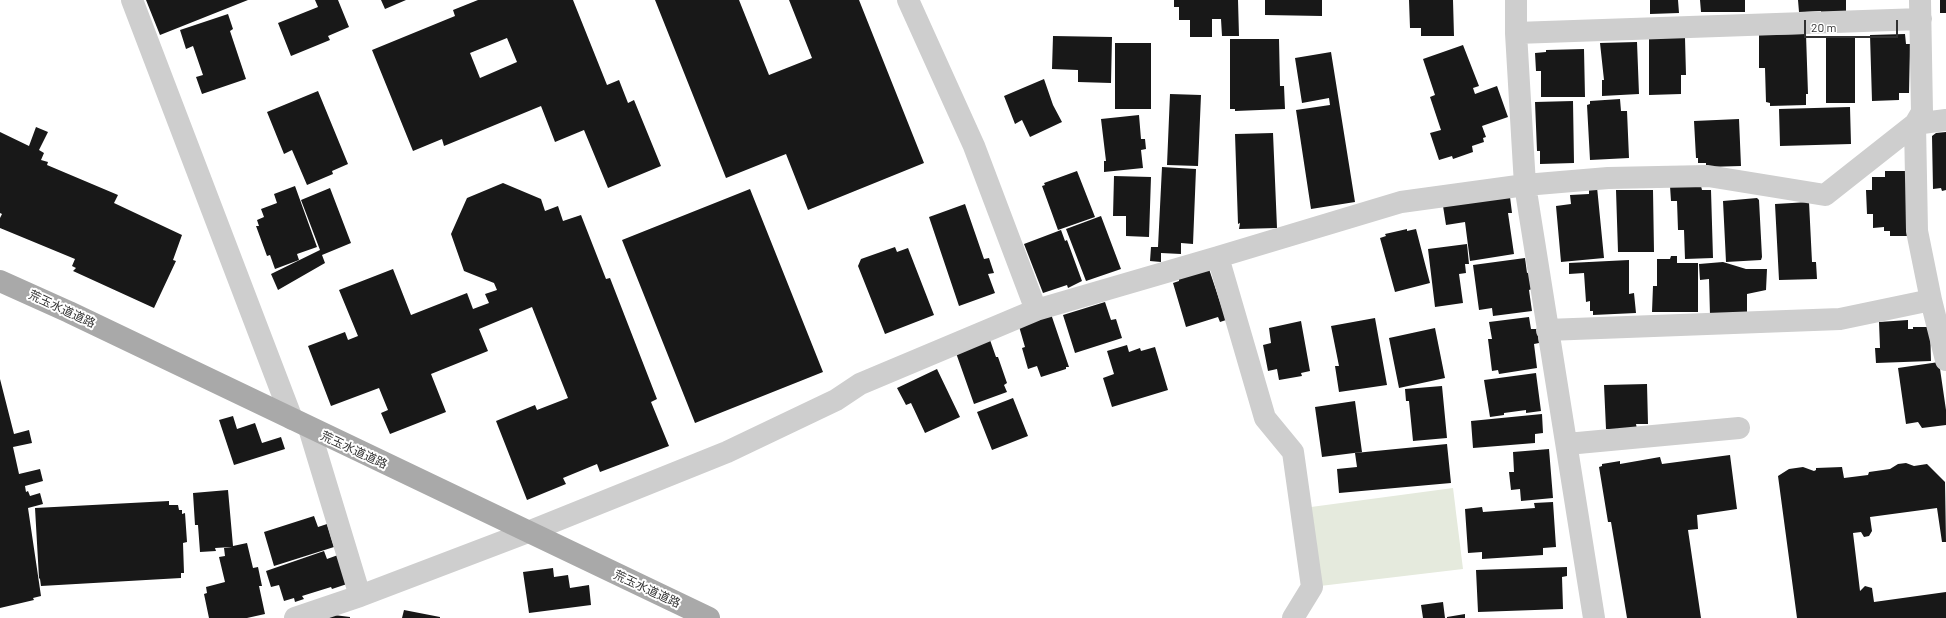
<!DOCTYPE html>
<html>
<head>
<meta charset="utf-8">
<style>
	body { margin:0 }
	#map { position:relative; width:1946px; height:618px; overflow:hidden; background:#fff; font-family:Barlow,sans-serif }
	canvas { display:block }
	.scale { position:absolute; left:1804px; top:20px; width:94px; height:18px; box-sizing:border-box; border:2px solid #313131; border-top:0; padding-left:5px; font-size:12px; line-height:14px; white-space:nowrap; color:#313131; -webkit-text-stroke:3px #fff; paint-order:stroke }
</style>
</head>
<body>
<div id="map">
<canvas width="1946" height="618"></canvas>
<div class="scale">20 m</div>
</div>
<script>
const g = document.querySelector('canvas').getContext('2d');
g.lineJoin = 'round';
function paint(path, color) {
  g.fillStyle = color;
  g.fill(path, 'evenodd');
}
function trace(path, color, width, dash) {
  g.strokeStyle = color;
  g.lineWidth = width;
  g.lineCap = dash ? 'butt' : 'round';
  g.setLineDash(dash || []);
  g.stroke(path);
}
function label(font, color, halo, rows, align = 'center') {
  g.font = font + ' Barlow,"Noto Sans JP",sans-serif';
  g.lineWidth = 4;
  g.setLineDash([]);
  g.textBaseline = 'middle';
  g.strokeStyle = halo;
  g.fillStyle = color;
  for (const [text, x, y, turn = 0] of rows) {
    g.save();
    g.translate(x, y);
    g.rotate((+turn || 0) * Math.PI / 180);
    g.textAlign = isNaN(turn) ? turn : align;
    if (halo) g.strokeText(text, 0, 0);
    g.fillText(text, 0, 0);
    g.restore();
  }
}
paint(new Path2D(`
	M 1453,488 L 1463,569 L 1320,586 L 1311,507 Z`), '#e5eadd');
paint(new Path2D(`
	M 146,0 L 248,0 L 160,35 Z
	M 315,0 L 338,0 L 349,27 L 328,36 L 330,40 L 291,56 L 278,23 L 318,7 Z
	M 381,0 L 406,0 L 385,9 Z
	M 478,0 L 573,0 L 607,85 L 619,80 L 628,103 L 634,100 L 661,166 L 608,188 L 584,130 L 555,142 L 541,106 L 444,146 L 442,139 L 413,151 L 372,50 L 455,16 L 453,10 ZM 507,38 L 517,62 L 480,78 L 470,53 Z
	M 655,0 L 739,0 L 769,75 L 812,58 L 789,0 L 859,0 L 924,163 L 808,210 L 786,154 L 726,178 Z
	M 1174,0 L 1238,0 L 1239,36 L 1222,36 L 1221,19 L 1212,19 L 1212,37 L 1190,37 L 1190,20 L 1179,20 L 1179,7 L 1174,7 Z
	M 1265,0 L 1322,0 L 1322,16 L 1265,15 Z
	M 1409,0 L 1453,0 L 1454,36 L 1421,36 L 1421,28 L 1410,28 Z
	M 1650,0 L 1678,0 L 1679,13 L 1650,14 Z
	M 1700,0 L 1745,0 L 1745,12 L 1701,12 Z
	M 1798,0 L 1846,0 L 1846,11 L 1836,11 L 1836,14 L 1821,14 L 1821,11 L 1799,12 Z
	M 1940,0 L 1946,0 L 1946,13 L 1940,13 Z
	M 228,14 L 233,29 L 230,31 L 246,79 L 202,94 L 196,77 L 203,75 L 193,46 L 186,49 L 180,30 Z
	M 1806,34 L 1808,94 L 1806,94 L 1806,105 L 1770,106 L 1770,103 L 1766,102 L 1765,68 L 1759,68 L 1759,35 Z
	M 1905,34 L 1906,44 L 1910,44 L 1909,93 L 1899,93 L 1899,100 L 1872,101 L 1870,35 Z
	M 1053,36 L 1112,37 L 1111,83 L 1078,82 L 1078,70 L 1052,69 Z
	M 1649,38 L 1685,38 L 1686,75 L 1681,75 L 1681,94 L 1649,95 Z
	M 1826,38 L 1855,38 L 1855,103 L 1826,103 Z
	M 1230,39 L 1279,39 L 1280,86 L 1284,86 L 1285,109 L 1235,111 L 1235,109 L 1230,109 Z
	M 1637,42 L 1639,94 L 1602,96 L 1602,80 L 1604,80 L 1600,43 Z
	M 1115,43 L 1151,43 L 1151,109 L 1115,109 Z
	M 1463,45 L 1479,86 L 1473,88 L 1475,94 L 1497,86 L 1508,117 L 1482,126 L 1486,137 L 1483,138 L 1484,142 L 1472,146 L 1473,152 L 1453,159 L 1452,156 L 1439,160 L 1430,133 L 1441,130 L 1430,97 L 1435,95 L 1423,59 Z
	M 1584,49 L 1585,97 L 1541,97 L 1541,71 L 1536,71 L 1535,53 L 1546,52 L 1546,50 Z
	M 1331,52 L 1355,202 L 1311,209 L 1296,110 L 1330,105 L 1329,98 L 1302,103 L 1295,58 Z
	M 1044,79 L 1053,105 L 1062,122 L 1030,137 L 1022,120 L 1015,124 L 1004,96 Z
	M 318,91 L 348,164 L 332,171 L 333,174 L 307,185 L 292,150 L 284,154 L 267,112 Z
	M 1170,94 L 1201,95 L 1198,166 L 1167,165 Z
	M 1620,99 L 1621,111 L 1627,111 L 1629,158 L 1590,160 L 1587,105 L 1590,104 L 1590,101 Z
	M 1573,101 L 1574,163 L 1540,164 L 1540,151 L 1537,151 L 1535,102 Z
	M 1850,107 L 1851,144 L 1780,146 L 1779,109 Z
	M 1139,115 L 1141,139 L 1145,139 L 1146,149 L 1141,150 L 1143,168 L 1104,172 L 1104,161 L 1106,161 L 1101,119 Z
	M 1739,119 L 1741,166 L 1706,167 L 1706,163 L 1698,163 L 1698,158 L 1696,158 L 1694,121 Z
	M 36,127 L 48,132 L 39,150 L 44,153 L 41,160 L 48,162 L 47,165 L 118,195 L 114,203 L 182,235 L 173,260 L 176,261 L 154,308 L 73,271 L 76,268 L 72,266 L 75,259 L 0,228 L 0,218 L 2,214 L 0,213 L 0,132 L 29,146 Z
	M 1946,132 L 1946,190 L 1942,191 L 1941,188 L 1933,189 L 1932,136 L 1936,133 Z
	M 1273,133 L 1277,228 L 1239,229 L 1240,223 L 1238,224 L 1235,134 Z
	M 1162,167 L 1196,169 L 1193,244 L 1181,243 L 1181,254 L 1161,253 L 1161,262 L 1150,261 L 1151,247 L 1158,247 Z
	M 1077,171 L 1095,217 L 1058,230 L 1042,186 L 1045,185 L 1044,183 Z
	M 1885,171 L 1909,171 L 1909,236 L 1890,236 L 1890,231 L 1884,231 L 1884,227 L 1873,228 L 1873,214 L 1867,214 L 1866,190 L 1872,190 L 1872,177 L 1885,177 Z
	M 1114,176 L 1151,177 L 1149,237 L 1126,236 L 1126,216 L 1113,216 Z
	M 503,183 L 541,199 L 545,211 L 558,206 L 563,221 L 581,215 L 606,279 L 610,278 L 657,399 L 651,402 L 669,446 L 600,472 L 597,464 L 563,478 L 566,484 L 527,500 L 496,421 L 535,405 L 537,410 L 568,398 L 532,307 L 479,329 L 488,351 L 431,374 L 446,412 L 390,434 L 381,413 L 388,410 L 379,388 L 331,406 L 308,346 L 345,332 L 348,340 L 358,336 L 339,290 L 393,269 L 411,315 L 467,293 L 473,309 L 489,303 L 485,294 L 497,290 L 494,283 L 464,271 L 451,234 L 467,198 Z
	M 295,186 L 317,247 L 297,254 L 299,260 L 275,269 L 270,255 L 267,256 L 256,226 L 259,226 L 257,220 L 264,217 L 261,209 L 277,203 L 274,194 Z
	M 1670,186 L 1701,186 L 1702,190 L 1711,190 L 1713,258 L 1685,259 L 1684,230 L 1678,230 L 1677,201 L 1671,201 Z
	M 1597,187 L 1604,258 L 1561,262 L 1556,206 L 1571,204 L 1570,195 L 1589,194 L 1589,188 Z
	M 330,188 L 351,243 L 322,255 L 325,263 L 278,290 L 271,274 L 320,250 L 301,200 Z
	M 750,189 L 823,372 L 695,423 L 622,240 Z
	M 1616,190 L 1653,190 L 1654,252 L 1618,252 Z
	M 1510,197 L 1512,213 L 1508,213 L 1514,254 L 1470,261 L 1465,222 L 1446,225 L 1443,206 Z
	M 1757,198 L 1759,200 L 1762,257 L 1761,260 L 1726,262 L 1723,201 Z
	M 1809,202 L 1812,262 L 1816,262 L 1817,279 L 1779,280 L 1775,204 Z
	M 965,204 L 984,259 L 989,258 L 994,273 L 988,274 L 995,293 L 959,306 L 929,217 Z
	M 1101,216 L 1121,269 L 1086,281 L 1066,229 Z
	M 1407,229 L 1407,231 L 1416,229 L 1430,283 L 1395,292 L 1380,238 L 1386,236 L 1385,234 Z
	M 1061,230 L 1065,241 L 1067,240 L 1082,281 L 1068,288 L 1067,285 L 1043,293 L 1024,244 Z
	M 1467,244 L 1469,264 L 1465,264 L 1466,273 L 1459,274 L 1463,303 L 1435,307 L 1428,249 Z
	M 895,247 L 897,252 L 908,248 L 934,315 L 885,334 L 858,266 L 861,259 Z
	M 1671,256 L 1677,256 L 1677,263 L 1698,263 L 1698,312 L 1652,312 L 1653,286 L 1657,286 L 1657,259 L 1670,259 Z
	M 1525,258 L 1527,273 L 1530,272 L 1532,289 L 1529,290 L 1532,311 L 1493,316 L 1492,308 L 1479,310 L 1473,265 Z
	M 1629,260 L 1629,294 L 1634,293 L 1636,313 L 1593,315 L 1593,311 L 1590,311 L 1590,301 L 1586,302 L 1584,273 L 1569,274 L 1569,263 Z
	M 1723,262 L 1746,269 L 1767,269 L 1766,290 L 1747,294 L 1747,315 L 1710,315 L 1709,279 L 1700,280 L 1699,264 Z
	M 1209,269 L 1226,320 L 1220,322 L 1218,317 L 1186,327 L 1173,283 L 1179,281 L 1179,279 Z
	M 1105,302 L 1111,320 L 1116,319 L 1122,338 L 1075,353 L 1063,315 Z
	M 1051,314 L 1069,367 L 1066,367 L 1066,369 L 1041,377 L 1037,366 L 1028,369 L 1022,348 L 1025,347 L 1018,323 Z
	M 1529,317 L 1531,329 L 1537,329 L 1539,343 L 1534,344 L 1537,368 L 1499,374 L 1498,370 L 1492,371 L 1488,339 L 1492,339 L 1489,322 Z
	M 1375,318 L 1387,385 L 1339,392 L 1335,366 L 1339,366 L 1331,326 Z
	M 1908,320 L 1908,329 L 1913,329 L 1913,327 L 1930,327 L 1931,361 L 1876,363 L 1875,348 L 1880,348 L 1879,322 Z
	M 1301,321 L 1310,371 L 1301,373 L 1302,376 L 1279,380 L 1277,369 L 1268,371 L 1263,345 L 1271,343 L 1269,328 Z
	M 1435,328 L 1445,378 L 1399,388 L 1389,338 Z
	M 990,340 L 996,357 L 998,357 L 1007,383 L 1004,385 L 1007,392 L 974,404 L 956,353 Z
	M 1127,345 L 1129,352 L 1140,348 L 1141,351 L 1155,347 L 1168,390 L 1112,407 L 1103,378 L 1114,374 L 1107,351 Z
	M 1939,362 L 1946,410 L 1946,425 L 1922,428 L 1918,422 L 1906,424 L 1898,368 Z
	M 937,369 L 960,417 L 925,433 L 911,403 L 906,405 L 897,388 Z
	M 1536,373 L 1541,411 L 1526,413 L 1526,410 L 1504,413 L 1504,415 L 1490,417 L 1484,380 Z
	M 0,379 L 14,434 L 29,430 L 32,443 L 13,447 L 19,474 L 40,469 L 43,481 L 25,486 L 26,492 L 28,491 L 30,496 L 40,493 L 43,504 L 28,508 L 41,596 L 33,598 L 34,600 L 0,608 Z
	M 1647,384 L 1648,424 L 1636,424 L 1637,429 L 1606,429 L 1604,385 Z
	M 1442,386 L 1447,438 L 1413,441 L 1409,401 L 1406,401 L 1405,389 Z
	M 1013,398 L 1028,436 L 992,450 L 977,412 Z
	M 1355,401 L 1362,452 L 1322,457 L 1315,407 Z
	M 1542,414 L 1543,433 L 1535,434 L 1535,443 L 1473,448 L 1471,421 Z
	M 233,416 L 237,429 L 255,423 L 262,443 L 281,437 L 285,449 L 234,465 L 219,420 Z
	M 1447,444 L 1451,483 L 1339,493 L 1337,469 L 1357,467 L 1355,453 Z
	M 1549,449 L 1553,498 L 1521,501 L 1520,489 L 1511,490 L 1509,472 L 1514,472 L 1513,452 Z
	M 1730,455 L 1737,509 L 1697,515 L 1698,529 L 1688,530 L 1701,618 L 1627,618 L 1611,522 L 1608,522 L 1599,467 L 1602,466 L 1602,464 L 1620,461 L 1620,464 L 1660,457 L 1662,464 Z
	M 1906,463 L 1914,466 L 1927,464 L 1945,482 L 1946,542 L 1942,542 L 1937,508 L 1870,517 L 1872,531 L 1869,536 L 1864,537 L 1861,532 L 1853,533 L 1860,591 L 1865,586 L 1872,588 L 1874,602 L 1946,592 L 1946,618 L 1797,618 L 1778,476 L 1789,469 L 1803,467 L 1814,471 L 1816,470 L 1816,468 L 1842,467 L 1844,478 L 1868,475 L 1869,472 L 1890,469 L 1898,464 Z
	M 228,490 L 233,546 L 247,543 L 253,568 L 258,567 L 262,586 L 259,586 L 265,614 L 247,618 L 209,618 L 204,594 L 207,593 L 206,587 L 225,582 L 219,557 L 225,556 L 224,548 L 232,547 L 215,548 L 216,551 L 200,552 L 198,525 L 195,525 L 193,493 Z
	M 169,501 L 169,505 L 178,505 L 179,510 L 182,510 L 182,514 L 185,513 L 187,542 L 183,543 L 184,573 L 181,573 L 181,578 L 41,586 L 40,579 L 39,578 L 35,508 Z
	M 1553,502 L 1556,547 L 1543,548 L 1543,555 L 1482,559 L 1482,552 L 1468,553 L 1465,509 L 1482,507 L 1483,512 L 1535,508 L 1534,503 Z
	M 314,516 L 318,527 L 327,524 L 334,547 L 274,566 L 264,532 Z
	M 324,551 L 327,559 L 338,555 L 347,584 L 332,589 L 331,587 L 302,596 L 304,599 L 295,602 L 294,598 L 284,601 L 279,585 L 271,587 L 266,571 Z
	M 1567,567 L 1567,576 L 1562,577 L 1563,609 L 1478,612 L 1476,570 Z
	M 553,568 L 554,577 L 568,575 L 570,588 L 589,585 L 591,605 L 529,613 L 523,572 Z
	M 1443,602 L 1445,618 L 1423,618 L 1421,605 Z
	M 404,610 L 440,617 L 440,618 L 402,618 Z
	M 1465,614 L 1465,618 L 1447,618 L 1447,617 Z
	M 334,615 L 350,617 L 350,618 L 326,618 Z`), '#181818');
trace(new Path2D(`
	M 132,0 L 292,419
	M 908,0 L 974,146 L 1036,310
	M 1516,0 L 1516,33 L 1525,185 L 1594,618
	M 1920,0 L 1922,112 L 1915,124 L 1917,231 L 1931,300 L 1946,360
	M 1516,33 L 1921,19
	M 1218,257 L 1265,418 L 1293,452 L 1312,587 L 1293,618
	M 1547,330 L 1840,319 L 1931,300
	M 309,428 L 360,596
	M 1567,444 L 1739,428
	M 295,618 L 360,596 L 528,532 L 727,452 L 836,400 L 860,384 L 1036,310 L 1218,257 L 1401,202 L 1525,185 L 1608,178 L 1708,176 L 1825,195 L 1915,124 L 1946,120`), '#cecece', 22);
trace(new Path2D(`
	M 0,281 L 69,312 L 709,618`), '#a9a9a9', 22);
label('12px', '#313131', '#fff', [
	["荒玉水道道路",62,309,25],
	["荒玉水道道路",354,450,25],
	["荒玉水道道路",647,589,25]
]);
</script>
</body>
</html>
